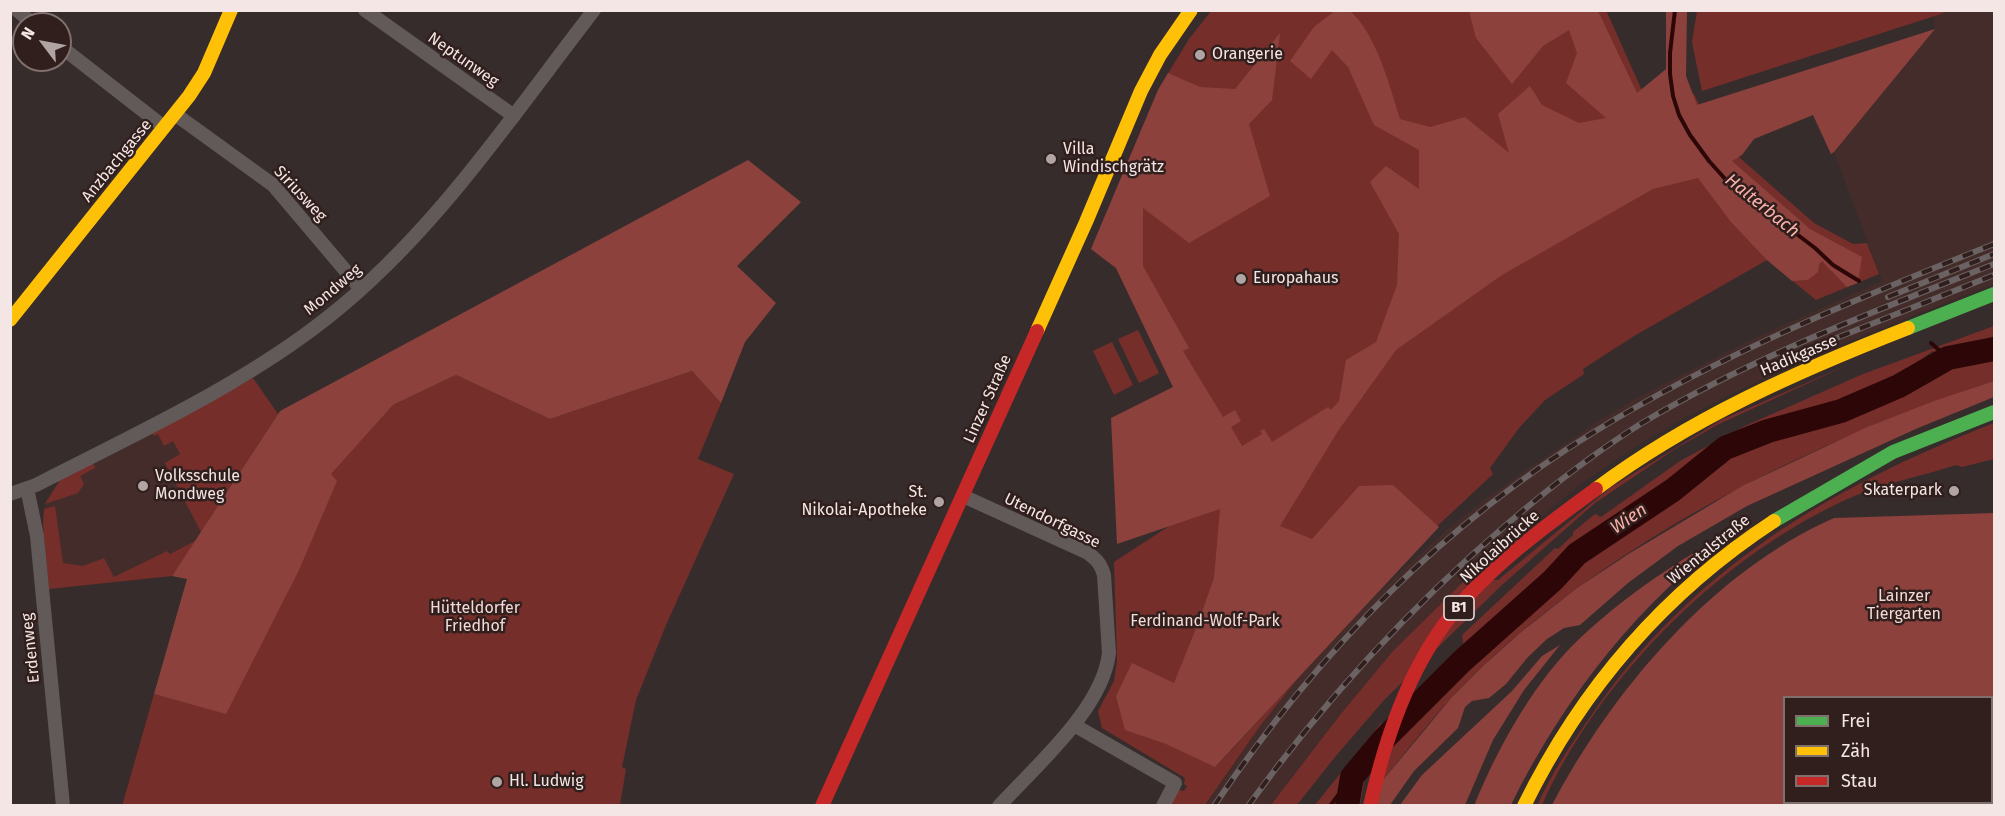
<!DOCTYPE html>
<html>
<head>
<meta charset="utf-8">
<style>
	body { margin:0 }
	#map { position:relative; width:2005px; height:816px; overflow:hidden; background:#372c2c; font-family:"Fira Sans",sans-serif }
	canvas { display:block }
	.frame { position:absolute; inset:0; border:12px solid #f3e6e4; pointer-events:none }
	.legend { position:absolute; left:1783px; top:696px; width:210px; height:108px; box-sizing:border-box; background:#311f1d; border:2px solid #7f6f6d; margin:0; padding:8px 10px; list-style:none; font-size:18px; color:#f3e6e4 }
	.legend li { display:flex; align-items:center; gap:12px; height:30px }
	.legend b { width:30px; border:2px solid #7f6f6d }
	.north { position:absolute; left:12px; top:12px; width:60px; height:60px; box-sizing:border-box; background:#311f1d; border:2px solid #7f6f6d; border-radius:50%; rotate:302deg; font-size:16px; font-weight:700; line-height:24px; text-align:center; color:#f3e6e4 }
	.north::after { content:''; display:block; margin:auto; width:21px; height:27px; background:#b1a5a4; clip-path:polygon(50% 0,100% 100%,50% 72%,0 100%) }
</style>
</head>
<body>
<div id="map">
<canvas width="2005" height="816"></canvas>
<div class="frame"></div>
<ul class="legend">
<li><b style="height:8px;background:#4caf50"></b>Frei</li>
<li><b style="height:8px;background:#ffc107"></b>Zäh</li>
<li><b style="height:8px;background:#c62828"></b>Stau</li>
</ul>
<div class="north">N</div>
</div>
<script>
const g = document.querySelector('canvas').getContext('2d');
g.lineJoin = 'round';
function paint(path, color) {
  g.fillStyle = color;
  g.fill(path, 'evenodd');
}
function trace(path, color, width, dash) {
  g.strokeStyle = color;
  g.lineWidth = width;
  g.lineCap = dash ? 'butt' : 'round';
  g.setLineDash(dash || []);
  g.stroke(path);
}
function label(font, color, halo, rows, align = 'center') {
  g.font = font + ' "Fira Sans",sans-serif';
  g.lineWidth = 5;
  g.setLineDash([]);
  g.textBaseline = 'middle';
  g.strokeStyle = halo;
  g.fillStyle = color;
  for (const [text, x, y, turn = 0] of rows) {
    g.save();
    g.translate(x, y);
    g.rotate((+turn || 0) * Math.PI / 180);
    g.textAlign = isNaN(turn) ? turn : align;
    if (halo) g.strokeText(text, 0, 0);
    g.fillText(text, 0, 0);
    g.restore();
  }
}
paint(new Path2D(`
	M 1943,11 L 1994,11 L 1994,284 L 1854,339 L 1729,395 L 1674,424 L 1634,448 L 1585,481 L 1465,580 L 1393,651 L 1340,715 L 1270,805 L 1205,806 L 1260,726 L 1298,678 L 1336,636 L 1401,571 L 1449,528 L 1493,493 L 1594,424 L 1633,400 L 1746,342 L 1882,281 L 1834,152 L 1935,29 L 1933,16 L 1944,13 Z
	M 278,414 L 172,576 L 49,589 L 43,516 L 47,498 L 60,480 L 152,432 Z`), '#432c29');
paint(new Path2D(`
	M 1606,10 L 1652,113 L 1659,103 L 1694,94 L 1706,120 L 1724,144 L 1814,223 L 1853,244 L 1867,243 L 1879,274 L 1816,300 L 1767,260 L 1634,336 L 1583,369 L 1584,374 L 1545,400 L 1519,428 L 1490,468 L 1493,474 L 1368,591 L 1216,767 L 1336,636 L 1298,678 L 1260,726 L 1205,805 L 1170,806 L 1177,789 L 1184,791 L 1187,786 L 1184,784 L 1185,778 L 1102,728 L 1098,711 L 1114,681 L 1117,660 L 1114,562 L 1223,491 L 1116,268 L 1091,249 L 1158,90 L 1189,39 L 1211,11 Z
	M 1943,10 L 1944,13 L 1702,91 L 1692,42 L 1697,11 Z
	M 1994,326 L 1994,336 L 1987,339 L 1983,345 L 1965,345 L 1943,356 L 1933,351 L 1895,378 L 1784,424 L 1775,418 L 1728,439 L 1695,467 L 1669,485 L 1661,487 L 1653,496 L 1628,513 L 1620,513 L 1585,538 L 1566,553 L 1554,571 L 1545,574 L 1464,648 L 1462,635 L 1555,548 L 1558,549 L 1573,535 L 1573,532 L 1595,514 L 1601,517 L 1680,461 L 1745,426 L 1863,374 Z
	M 1138,330 L 1159,373 L 1139,383 L 1118,339 Z
	M 1112,342 L 1133,385 L 1114,395 L 1093,351 Z
	M 1994,361 L 1994,381 C 1811,442 1628,532 1485,664 C 1447,699 1415,740 1383,780 L 1397,735 L 1583,558 L 1701,480 L 1718,460 L 1730,451 L 1781,433 L 1791,437 L 1846,419 L 1896,395 L 1937,370 L 1958,363 Z
	M 1852,363 L 1717,425 L 1675,449 L 1595,503 L 1502,585 L 1385,699 L 1335,757 L 1297,805 L 1270,806 L 1340,715 L 1393,651 L 1465,580 L 1498,580 L 1610,488 L 1721,420 Z
	M 692,371 L 721,403 L 698,459 L 734,474 L 666,625 L 636,700 L 622,767 L 626,769 L 620,805 L 122,806 L 154,694 L 226,713 L 330,474 L 393,405 L 456,375 L 550,419 Z
	M 253,378 L 278,414 L 201,532 L 165,463 L 180,454 L 173,441 L 164,446 L 158,434 L 154,436 L 152,432 Z
	M 1994,423 L 1994,459 L 1962,467 L 1956,465 C 1922,476 1885,483 1852,497 C 1723,554 1600,676 1542,805 L 1537,806 C 1551,774 1571,744 1591,716 C 1692,568 1831,487 1994,423 Z
	M 92,461 L 95,468 L 80,476 L 84,484 L 78,493 L 45,504 L 60,480 Z
	M 55,506 L 63,563 L 83,566 L 104,558 L 114,577 L 167,551 L 170,554 L 195,541 L 172,576 L 49,589 L 43,525 L 44,509 Z
	M 1382,722 L 1367,766 L 1360,805 L 1314,806 Z`), '#762e2a');
paint(new Path2D(`
	M 1336,10 L 1350,11 C 1376,33 1390,87 1400,119 L 1430,127 L 1465,117 L 1509,153 L 1498,114 L 1530,86 L 1542,105 L 1579,123 L 1606,118 L 1566,83 L 1577,53 L 1569,30 L 1543,46 L 1512,84 L 1476,38 L 1469,11 L 1598,11 L 1637,93 L 1666,69 L 1666,11 L 1687,11 L 1686,76 L 1697,105 L 1935,29 L 1834,152 L 1831,154 L 1813,115 L 1754,139 L 1742,155 L 1732,161 L 1810,229 L 1862,257 L 1858,283 L 1847,287 L 1822,261 L 1819,265 L 1818,272 L 1808,280 L 1792,281 L 1767,260 L 1731,222 L 1698,178 L 1653,189 L 1502,275 L 1396,350 L 1338,431 L 1280,526 L 1312,539 L 1359,486 L 1393,485 L 1439,527 L 1215,767 L 1166,744 L 1125,730 L 1116,696 L 1132,663 L 1174,683 L 1197,626 L 1214,578 L 1220,509 L 1117,544 L 1111,418 L 1173,387 L 1116,268 L 1091,249 L 1158,90 L 1168,73 L 1200,87 L 1235,89 L 1280,33 L 1272,100 L 1249,124 L 1270,196 L 1189,243 L 1143,208 L 1143,266 L 1189,348 L 1183,351 L 1223,417 L 1235,410 L 1241,421 L 1231,427 L 1242,446 L 1262,434 L 1260,431 L 1264,429 L 1272,442 L 1328,407 L 1331,410 L 1339,401 L 1346,360 L 1376,342 L 1397,285 L 1399,234 L 1370,182 L 1386,166 L 1419,189 L 1419,150 L 1374,125 L 1348,67 L 1332,50 L 1311,79 L 1290,61 L 1314,27 Z
	M 748,160 L 801,202 L 737,266 L 776,303 L 745,342 L 721,403 L 692,371 L 550,419 L 456,375 L 393,405 L 331,474 L 337,481 L 299,570 L 226,714 L 154,694 L 187,579 L 172,576 L 280,411 Z
	M 1994,381 L 1994,397 L 1918,428 L 1747,506 L 1678,546 L 1628,583 L 1580,625 L 1564,628 L 1547,639 L 1528,657 L 1506,684 L 1489,698 L 1472,701 L 1465,707 L 1458,728 L 1414,771 L 1390,805 L 1377,806 L 1383,780 L 1452,697 L 1484,665 L 1520,633 L 1577,588 L 1630,553 L 1742,486 L 1865,428 L 1934,401 Z
	M 1994,513 L 1994,805 L 1552,805 C 1613,690 1712,572 1834,518 ZM 1784,698 L 1992,698 L 1992,802 L 1784,802 Z
	M 1736,527 L 1739,529 C 1641,599 1564,697 1511,805 L 1474,806 C 1495,753 1531,688 1571,647 C 1599,619 1633,592 1667,570 C 1689,555 1714,542 1736,527 Z
	M 1560,645 L 1524,690 L 1493,740 L 1465,805 L 1400,805 L 1422,775 L 1512,691 L 1542,656 Z`), '#8c413c');
trace(new Path2D(`
	M 1675,10 L 1670,53 L 1670,74 L 1673,96 L 1679,115 L 1690,135 L 1709,161 L 1727,181 L 1815,248 L 1833,265 L 1859,281
	M 1931,343 L 1948,358
	M 1330,806 L 1352,777`), '#2d0707', 4);
trace(new Path2D(`
	M 1347,806 L 1352,777 L 1383,740 L 1461,662 L 1553,580 L 1577,554 L 1673,490 L 1725,448 L 1768,431 L 1841,411 L 1899,386 L 1948,358 L 1994,349`), '#2d0707', 24);
trace(new Path2D(`
	M 17,10 L 33,24
	M 365,10 L 514,116
	M 60,46 L 164,127
	M 175,114 L 273,185 L 361,289
	M 27,488 L 37,536 L 63,806
	M 10,494 L 36,485 C 133,435 241,386 327,318 C 434,234 511,117 594,10
	M 963,496 L 1088,553 C 1097,560 1101,564 1104,575 L 1109,653 C 1103,708 1036,766 999,806
	M 1074,725 L 1175,783 L 1163,806`), '#625a59', 14);
trace(new Path2D(`
	M 1908,328 L 1994,294
	M 1774,521 L 1893,452 L 1994,412`), '#4caf50', 14);
trace(new Path2D(`
	M 10,320 L 189,96 L 204,73 L 231,10
	M 1037,331 L 1086,222 L 1141,91 L 1160,55 L 1191,10
	M 1596,489 C 1691,418 1798,371 1908,328
	M 1524,806 C 1582,688 1664,593 1774,521`), '#ffc107', 14);
trace(new Path2D(`
	M 822,806 L 1037,331
	M 1370,806 C 1385,740 1407,673 1449,618 C 1489,567 1544,527 1596,489`), '#c62828', 14);
const rail = new Path2D(`
	M 1888,297 L 1994,254
	M 1819,345 L 1994,275
	M 1214,806 C 1315,656 1439,527 1594,432 C 1719,355 1858,298 1994,244
	M 1248,806 C 1323,702 1409,608 1506,525 C 1549,488 1594,453 1642,423 C 1753,357 1875,311 1994,264`);
trace(rail, '#6b6363', 6);
trace(rail, '#311f1d', 4, [11]);
for (const [x, y, r, color] of [
	[1200,55,6,"#b1a5a4"],
	[1051,159,6,"#b1a5a4"],
	[1241,279,6,"#b1a5a4"],
	[143,486,6,"#b1a5a4"],
	[1954,491,6,"#b1a5a4"],
	[939,502,6,"#b1a5a4"],
	[497,782,6,"#b1a5a4"]
]) {
  const dot = new Path2D();
  dot.arc(x, y, r, 0, 2 * Math.PI);
  g.fillStyle = color;
  g.fill(dot);
  trace(dot, '#311f1d', 2);
}
for (const [x, y, w] of [
	[1459,608,30]
]) {
  const box = new Path2D();
  box.roundRect(x - w / 2, y - 12, w, 24, 4.5);
  g.fillStyle = '#311f1d';
  g.fill(box);
  trace(box, '#f3e6e4', 1.5);
}
label('bold 15px', '#f3e6e4', null, [
	["B1",1459,608]
]);
label('16px', '#f3e6e4', '#311f1d', [
	["Orangerie",1212,55],
	["Villa",1063,150],
	["Windischgrätz",1063,168],
	["Europahaus",1253,279],
	["Volksschule",155,477],
	["Mondweg",155,495],
	["Skaterpark",1942,491,"right"],
	["St.",927,493,"right"],
	["Nikolai-Apotheke",927,511,"right"],
	["Hl. Ludwig",509,782]
], 'left');
label('16px', '#f3e6e4', '#311f1d', [
	["Neptunweg",463,60,35],
	["Anzbachgasse",117,161,-51],
	["Siriusweg",300,194,47],
	["Mondweg",333,290,-40],
	["Hadikgasse",1799,356,-23],
	["Linzer Straße",988,399,-66],
	["Utendorfgasse",1052,521,26],
	["Nikolaibrücke",1500,547,-42],
	["Wientalstraße",1709,550,-39],
	["Erdenweg",31,648,-96]
]);
label('16px', '#f4dad7', '#311f1d', [
	["Lainzer",1904,597],
	["Tiergarten",1904,615],
	["Hütteldorfer",475,609],
	["Friedhof",475,627],
	["Ferdinand-Wolf-Park",1205,622]
]);
label('italic 18px', '#fab1a9', '#311f1d', [
	["Halterbach",1762,206,39],
	["Wien",1629,519,-34]
]);
</script>
</body>
</html>
